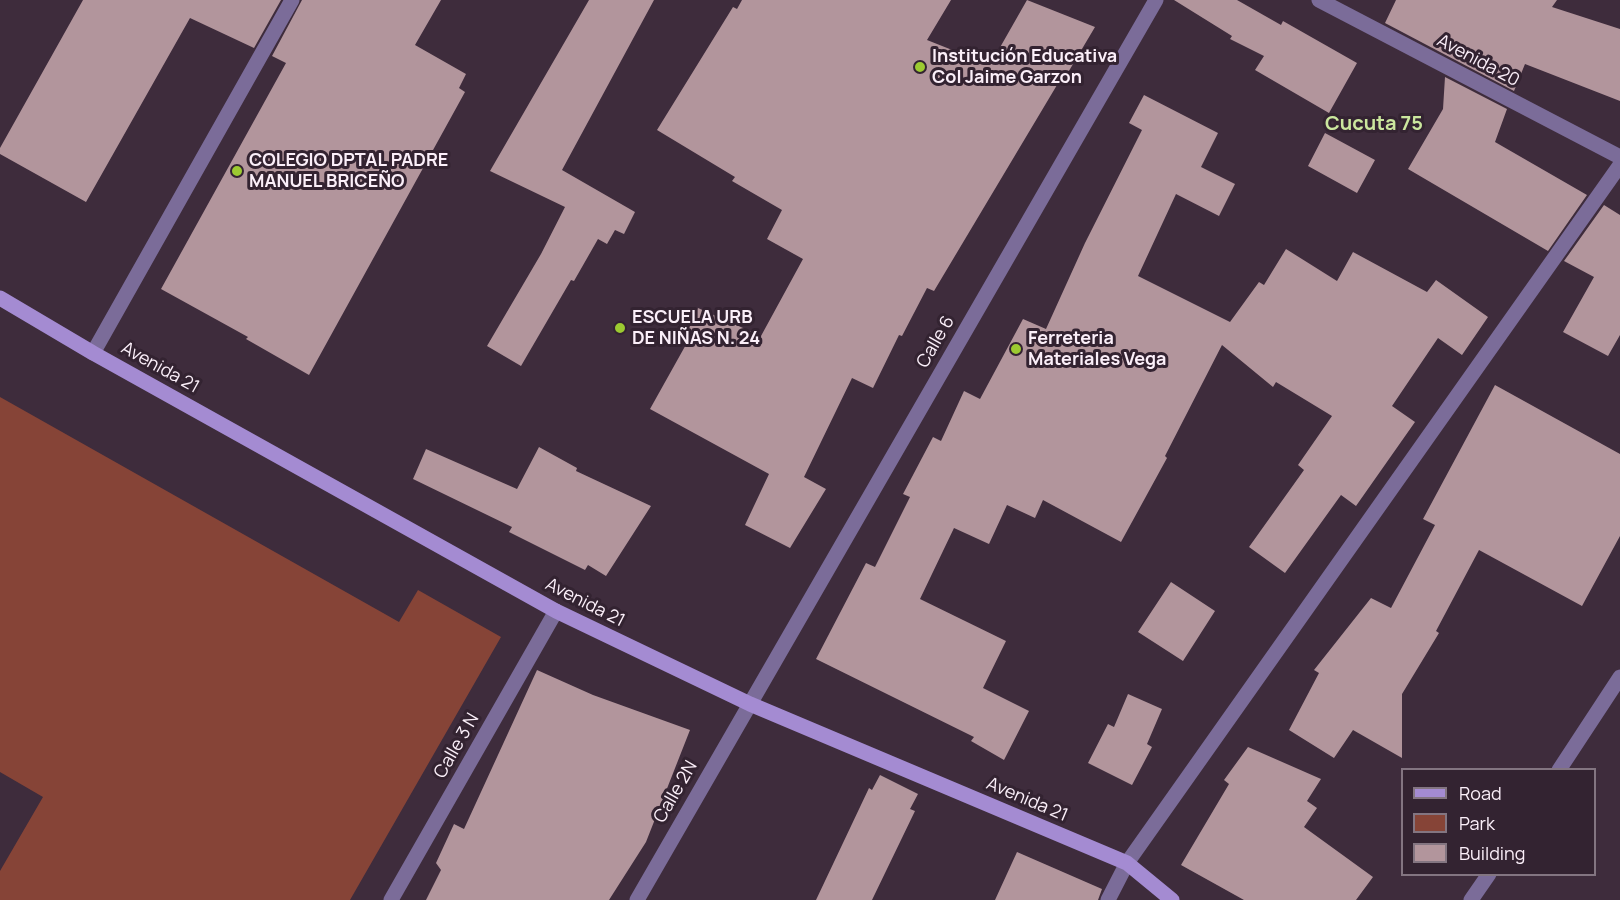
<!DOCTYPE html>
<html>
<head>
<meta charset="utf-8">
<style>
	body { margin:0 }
	#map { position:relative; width:1620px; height:900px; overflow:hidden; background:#3e2c3c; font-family:Manrope,sans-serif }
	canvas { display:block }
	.legend { position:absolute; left:1401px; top:768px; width:195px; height:108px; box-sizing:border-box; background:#332331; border:2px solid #837581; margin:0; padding:8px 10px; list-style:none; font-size:18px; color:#fbeff9 }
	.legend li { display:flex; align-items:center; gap:12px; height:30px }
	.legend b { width:30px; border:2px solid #837581 }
</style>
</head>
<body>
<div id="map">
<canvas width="1620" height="900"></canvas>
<ul class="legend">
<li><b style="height:8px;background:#a48bd2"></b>Road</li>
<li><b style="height:16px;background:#864437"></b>Park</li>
<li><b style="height:16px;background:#b2959c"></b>Building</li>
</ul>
</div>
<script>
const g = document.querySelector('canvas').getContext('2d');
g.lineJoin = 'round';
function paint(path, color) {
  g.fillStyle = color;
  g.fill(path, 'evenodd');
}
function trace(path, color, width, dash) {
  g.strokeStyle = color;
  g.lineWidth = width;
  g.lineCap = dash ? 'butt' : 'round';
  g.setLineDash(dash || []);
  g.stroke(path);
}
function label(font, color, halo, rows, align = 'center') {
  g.font = font + ' Manrope,sans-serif';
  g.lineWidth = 6;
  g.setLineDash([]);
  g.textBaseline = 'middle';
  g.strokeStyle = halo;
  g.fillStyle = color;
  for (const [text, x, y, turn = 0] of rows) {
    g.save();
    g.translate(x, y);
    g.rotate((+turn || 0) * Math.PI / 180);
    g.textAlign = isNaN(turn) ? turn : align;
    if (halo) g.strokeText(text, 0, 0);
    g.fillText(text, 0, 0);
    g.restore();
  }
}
paint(new Path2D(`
	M 0,397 L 399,622 L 418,590 L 501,637 L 350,900 L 0,900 L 0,871 L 43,797 L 0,772 Z`), '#864437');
paint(new Path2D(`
	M 83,0 L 281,0 L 254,48 L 190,18 L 86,202 L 0,154 L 0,148 Z
	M 302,0 L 441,0 L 415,45 L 466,74 L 459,88 L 465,92 L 309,375 L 246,339 L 248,337 L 161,289 L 286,63 L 272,56 Z
	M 589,0 L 654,0 L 562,170 L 635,212 L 624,234 L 615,230 L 607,244 L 598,239 L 574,281 L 571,280 L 521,366 L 487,346 L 541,254 L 565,207 L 490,171 Z
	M 742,0 L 951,0 L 927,40 L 990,65 L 1027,0 L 1095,27 L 1060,86 L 1057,85 L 934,291 L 927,288 L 902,336 L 899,335 L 873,388 L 852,378 L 804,477 L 826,489 L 790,548 L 745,525 L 769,474 L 650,409 L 688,341 L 684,339 L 698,308 L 761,336 L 803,259 L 767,239 L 782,210 L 732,181 L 735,177 L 657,130 L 733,7 L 737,9 Z
	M 1174,0 L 1237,0 L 1281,25 L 1283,21 L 1357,63 L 1329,113 L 1255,70 L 1264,56 L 1230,39 L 1232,36 Z
	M 1396,0 L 1557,0 L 1552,7 L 1620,29 L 1620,101 L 1525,64 L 1514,91 L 1385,23 Z
	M 1445,77 L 1507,109 L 1495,142 L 1587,195 L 1548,251 L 1408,169 L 1443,109 Z
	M 1144,95 L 1218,133 L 1201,167 L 1235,184 L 1219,216 L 1176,194 L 1138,276 L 1230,322 L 1259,282 L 1264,285 L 1286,249 L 1337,281 L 1353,252 L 1427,292 L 1436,280 L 1488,317 L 1462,355 L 1438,338 L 1392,406 L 1415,422 L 1356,506 L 1341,495 L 1285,573 L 1249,547 L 1304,470 L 1298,465 L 1332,416 L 1276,382 L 1273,387 L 1222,345 L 1165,456 L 1167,458 L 1121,542 L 1043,500 L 1035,518 L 1007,505 L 989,544 L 954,528 L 920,599 L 1006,641 L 983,688 L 1029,711 L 1004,760 L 971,741 L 974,737 L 816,659 L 866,563 L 875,567 L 910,497 L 903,494 L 933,437 L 941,441 L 964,391 L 980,399 L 1023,319 L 1046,329 L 1085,243 L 1142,130 L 1129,123 Z
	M 1325,133 L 1375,160 L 1357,193 L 1308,166 Z
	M 1604,205 L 1620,215 L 1620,335 L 1608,356 L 1563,332 L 1594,277 L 1564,261 Z
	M 1495,385 L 1620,454 L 1620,536 L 1582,606 L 1479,550 L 1436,631 L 1439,633 L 1402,694 L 1402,758 L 1353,730 L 1334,758 L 1289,730 L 1319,673 L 1314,670 L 1371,598 L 1391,608 L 1435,525 L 1423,519 Z
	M 539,447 L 577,468 L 576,471 L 651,506 L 606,576 L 588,565 L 585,570 L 509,532 L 512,527 L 413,479 L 426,449 L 517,489 Z
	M 1171,582 L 1215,611 L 1183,661 L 1138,632 Z
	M 537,670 L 593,695 L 690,730 L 646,842 L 609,900 L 426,900 L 441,870 L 436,863 L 454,824 L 464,829 Z
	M 1128,694 L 1162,709 L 1147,744 L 1152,747 L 1132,785 L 1088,763 L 1108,724 L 1114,727 Z
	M 1248,747 L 1321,779 L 1307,801 L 1317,808 L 1304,827 L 1373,877 L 1356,900 L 1244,900 L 1181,865 L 1229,784 L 1224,780 Z
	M 880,775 L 918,794 L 910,809 L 915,811 L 872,900 L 816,900 L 869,788 L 872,790 Z
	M 1017,852 L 1102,889 L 1098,900 L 995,900 Z`), '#b2959c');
trace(new Path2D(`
	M 93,353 L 292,0`), '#7b6c99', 15);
trace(new Path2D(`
	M 1319,0 L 1620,157
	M 1559,770 L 1620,677
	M 391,900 L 556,611
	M 637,900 L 1156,0
	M 1108,900 L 1127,863 L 1620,165
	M 1471,900 L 1489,874`), '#7b6c99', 15);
trace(new Path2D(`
	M 0,298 L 93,353 L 556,611 L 750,704 L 1127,863 L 1172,900`), '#a48bd2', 15);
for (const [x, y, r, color] of [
	[920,67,6,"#9cca31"],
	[237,171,6,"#9cca31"],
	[620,328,6,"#9cca31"],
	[1016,349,6,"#9cca31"]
]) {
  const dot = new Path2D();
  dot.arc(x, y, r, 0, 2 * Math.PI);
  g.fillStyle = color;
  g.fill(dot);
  trace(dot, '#332331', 2);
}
label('bold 18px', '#fbeff9', '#332331', [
	["Institución Educativa",932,57],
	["Col Jaime Garzon",932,78],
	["COLEGIO DPTAL PADRE",249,161],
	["MANUEL BRICEÑO",249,182],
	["ESCUELA URB",632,318],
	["DE NIÑAS N. 24",632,339],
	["Ferreteria",1028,339],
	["Materiales Vega",1028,360]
], 'left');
label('18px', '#fbeff9', '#332331', [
	["Avenida 20",1478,61,28],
	["Calle 6",936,342,-60],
	["Avenida 21",160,368,29],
	["Avenida 21",585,603,27],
	["Calle 3 N",457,746,-60],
	["Calle 2N",676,792,-60],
	["Avenida 21",1027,800,23]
]);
label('bold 20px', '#cbe79e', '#332331', [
	["Cucuta 75",1374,124]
]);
</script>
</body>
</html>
